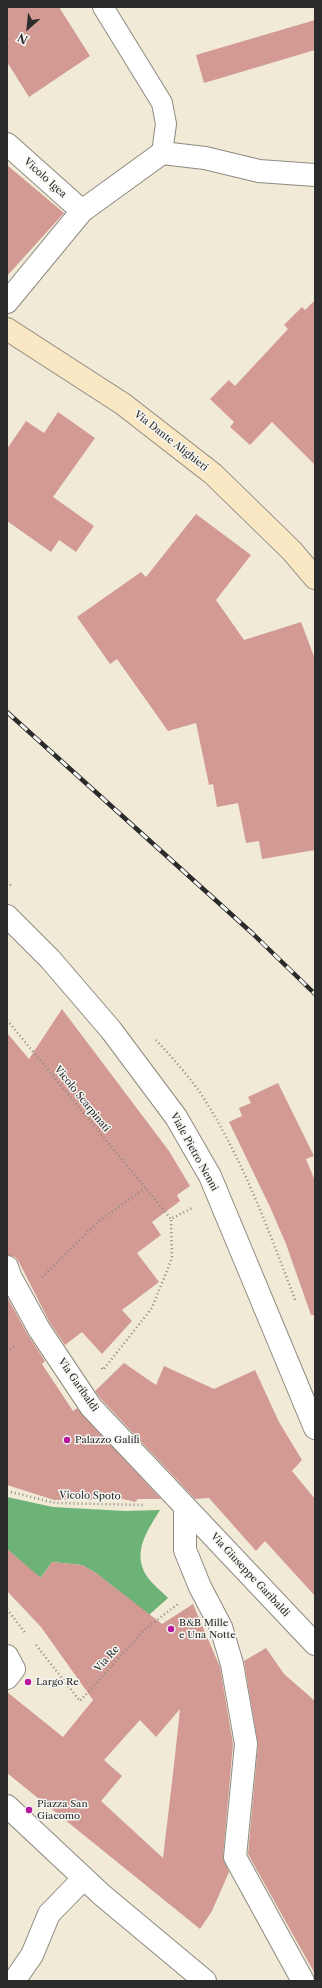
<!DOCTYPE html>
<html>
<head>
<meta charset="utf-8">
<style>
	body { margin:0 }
	#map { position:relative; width:322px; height:1988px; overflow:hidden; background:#f0ead7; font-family:"Libre Caslon Text",serif }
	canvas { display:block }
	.frame { position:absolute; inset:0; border:8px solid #2b2b2b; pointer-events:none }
	.north { position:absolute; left:8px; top:8px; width:40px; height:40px; -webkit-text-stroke:3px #f6f6f2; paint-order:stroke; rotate:207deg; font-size:11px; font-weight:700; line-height:16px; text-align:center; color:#2b2b2b }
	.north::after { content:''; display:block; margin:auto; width:14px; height:18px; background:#2b2b2b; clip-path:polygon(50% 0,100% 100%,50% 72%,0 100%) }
</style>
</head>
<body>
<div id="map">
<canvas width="322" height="1988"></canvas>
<div class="frame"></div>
<div class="north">N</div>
</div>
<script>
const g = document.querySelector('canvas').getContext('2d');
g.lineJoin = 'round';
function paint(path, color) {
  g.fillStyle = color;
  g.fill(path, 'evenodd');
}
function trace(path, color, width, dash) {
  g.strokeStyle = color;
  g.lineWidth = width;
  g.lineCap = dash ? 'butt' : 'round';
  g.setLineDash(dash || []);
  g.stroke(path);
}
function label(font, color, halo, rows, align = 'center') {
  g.font = font + ' "Libre Caslon Text",serif';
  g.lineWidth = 3;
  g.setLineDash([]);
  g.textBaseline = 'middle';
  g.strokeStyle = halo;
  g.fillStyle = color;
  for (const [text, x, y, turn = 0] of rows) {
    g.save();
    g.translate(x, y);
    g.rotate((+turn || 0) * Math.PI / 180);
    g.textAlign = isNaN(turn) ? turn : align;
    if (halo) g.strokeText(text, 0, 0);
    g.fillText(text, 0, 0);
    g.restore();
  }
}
paint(new Path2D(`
	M 7,1497 L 53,1507 L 125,1511 L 160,1510 C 148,1530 132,1551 146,1575 C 151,1583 161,1591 168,1598 L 149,1615 L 96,1573 L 82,1565 L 52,1562 L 40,1579 L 7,1549 Z`), '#6db277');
paint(new Path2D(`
	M 7,7 L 59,7 L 90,56 L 29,97 L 7,62 Z
	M 315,20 L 315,50 L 204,83 L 196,55 Z
	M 7,165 L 64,213 L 7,276 Z
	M 315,300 L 315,465 L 272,422 L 250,445 L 230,427 L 234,422 L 210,399 L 229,380 L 235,386 L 288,329 L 284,325 L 302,307 L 305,310 Z
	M 58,412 L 95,438 L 53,497 L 94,526 L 76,552 L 59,540 L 51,552 L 7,521 L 7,449 L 26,421 L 44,433 Z
	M 196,514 L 251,555 L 216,600 L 244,640 L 301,622 L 315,659 L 315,850 L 262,859 L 259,841 L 246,843 L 238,803 L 217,807 L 213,784 L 209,785 L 196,723 L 168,731 L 117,659 L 110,664 L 77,617 L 141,572 L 146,577 Z
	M 62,1009 L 169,1151 L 190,1186 L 177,1195 L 180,1201 L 152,1222 L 161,1235 L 137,1253 L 159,1282 L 122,1310 L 132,1321 L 102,1354 L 82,1332 L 65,1345 L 50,1323 L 19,1262 L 15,1257 L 7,1255 L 7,1033 L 29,1059 Z
	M 278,1083 L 314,1156 L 306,1159 L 315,1181 L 315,1315 L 311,1315 L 286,1244 L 270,1207 L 229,1122 L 242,1116 L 239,1108 L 251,1103 L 248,1097 Z
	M 7,1297 L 28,1335 L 45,1361 L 42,1364 L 73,1411 L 77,1408 L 161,1499 L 138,1499 L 135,1502 L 123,1499 L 54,1500 L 7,1485 Z
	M 124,1363 L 156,1385 L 164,1366 L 214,1389 L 255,1370 L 279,1422 L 302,1460 L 292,1471 L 315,1499 L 315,1596 L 265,1541 L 256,1551 L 209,1498 L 195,1499 L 101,1399 L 95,1391 Z
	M 7,1549 L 41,1578 L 52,1562 L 82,1565 L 96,1573 L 162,1624 L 193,1604 L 220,1667 L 233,1744 L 223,1856 L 229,1872 L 212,1911 L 200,1929 L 7,1773 L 7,1692 L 63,1737 L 93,1700 L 41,1627 L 7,1591 ZM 180,1709 L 174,1765 L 163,1858 L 101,1801 L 122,1776 L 104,1760 L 140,1720 L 156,1737 Z
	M 266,1648 L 284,1674 L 315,1701 L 315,1974 L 248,1854 L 258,1745 L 244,1661 Z`), '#d39a94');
const lane = new Path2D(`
	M 103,7 L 162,103 L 166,124 L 162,153`);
const street = new Path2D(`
	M 7,144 L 82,211
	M 7,302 L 82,211 L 162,153 L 205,158 L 259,171 L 315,175
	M 7,916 L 50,959 L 111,1030 L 176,1117 L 210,1176 L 315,1428
	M 7,1267 L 11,1278 L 39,1329 L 91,1407 L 315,1644
	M 185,1507 L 185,1550 L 200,1587 L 221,1627 L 232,1664 L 246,1744 L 235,1857 L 303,1981
	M 7,1656 L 14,1669 L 7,1678
	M 7,1806 L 102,1895 L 205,1981
	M 14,1981 L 32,1955 L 49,1914 L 84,1878`);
const secondary = new Path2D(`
	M 7,329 L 123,404 L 213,474 L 292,551 L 315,578`);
trace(lane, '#8e8a81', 22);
trace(street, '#8e8a81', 24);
trace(secondary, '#8e8a81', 24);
trace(new Path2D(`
	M 7,882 L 13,887
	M 7,1020 L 171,1219
	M 156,1040 C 171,1056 186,1073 199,1091 C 242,1156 268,1229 296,1302
	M 42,1277 L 99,1221 L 145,1188
	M 7,1352 L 16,1345
	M 102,1368 L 103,1370 L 152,1308 L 172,1258 L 171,1219 L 192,1208
	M 7,1491 L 55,1503 L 143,1505
	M 7,1609 L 26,1634
	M 36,1645 L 80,1701 L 144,1630 L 178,1604`), '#8e8a81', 2.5, [1, 3]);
trace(lane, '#fff', 20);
trace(street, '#fff', 22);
trace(secondary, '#fae7c3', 22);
const rail = new Path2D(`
	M 7,712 L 252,933 L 315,994`);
trace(rail, '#2b2b2b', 4.5);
trace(rail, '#f6f6f2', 3, [9]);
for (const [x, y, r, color] of [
	[67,1440,4,"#b5179e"],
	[171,1629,4,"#b5179e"],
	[28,1682,4,"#b5179e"],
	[29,1810,4,"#b5179e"]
]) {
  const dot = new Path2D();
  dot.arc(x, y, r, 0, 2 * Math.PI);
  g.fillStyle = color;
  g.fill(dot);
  trace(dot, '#f6f6f2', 1.5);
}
label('10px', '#2b2b2b', '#f6f6f2', [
	["Vicolo Igea",45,178,42],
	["Via Dante Alighieri",171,441,38],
	["Vicolo Scarpinati",82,1099,51],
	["Viale Pietro Nenni",194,1152,61],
	["Via Garibaldi",78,1385,55],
	["Vicolo Spoto",90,1496,1],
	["Via Giuseppe Garibaldi",250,1575,47],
	["Via Re",107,1659,-48]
]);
label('10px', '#2b2b2b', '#f6f6f2', [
	["Palazzo Galifi",75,1440],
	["B&B Mille",179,1623],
	["e Una Notte",179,1635],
	["Largo Re",36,1682],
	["Piazza San",37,1804],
	["Giacomo",37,1816]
], 'left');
</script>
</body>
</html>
